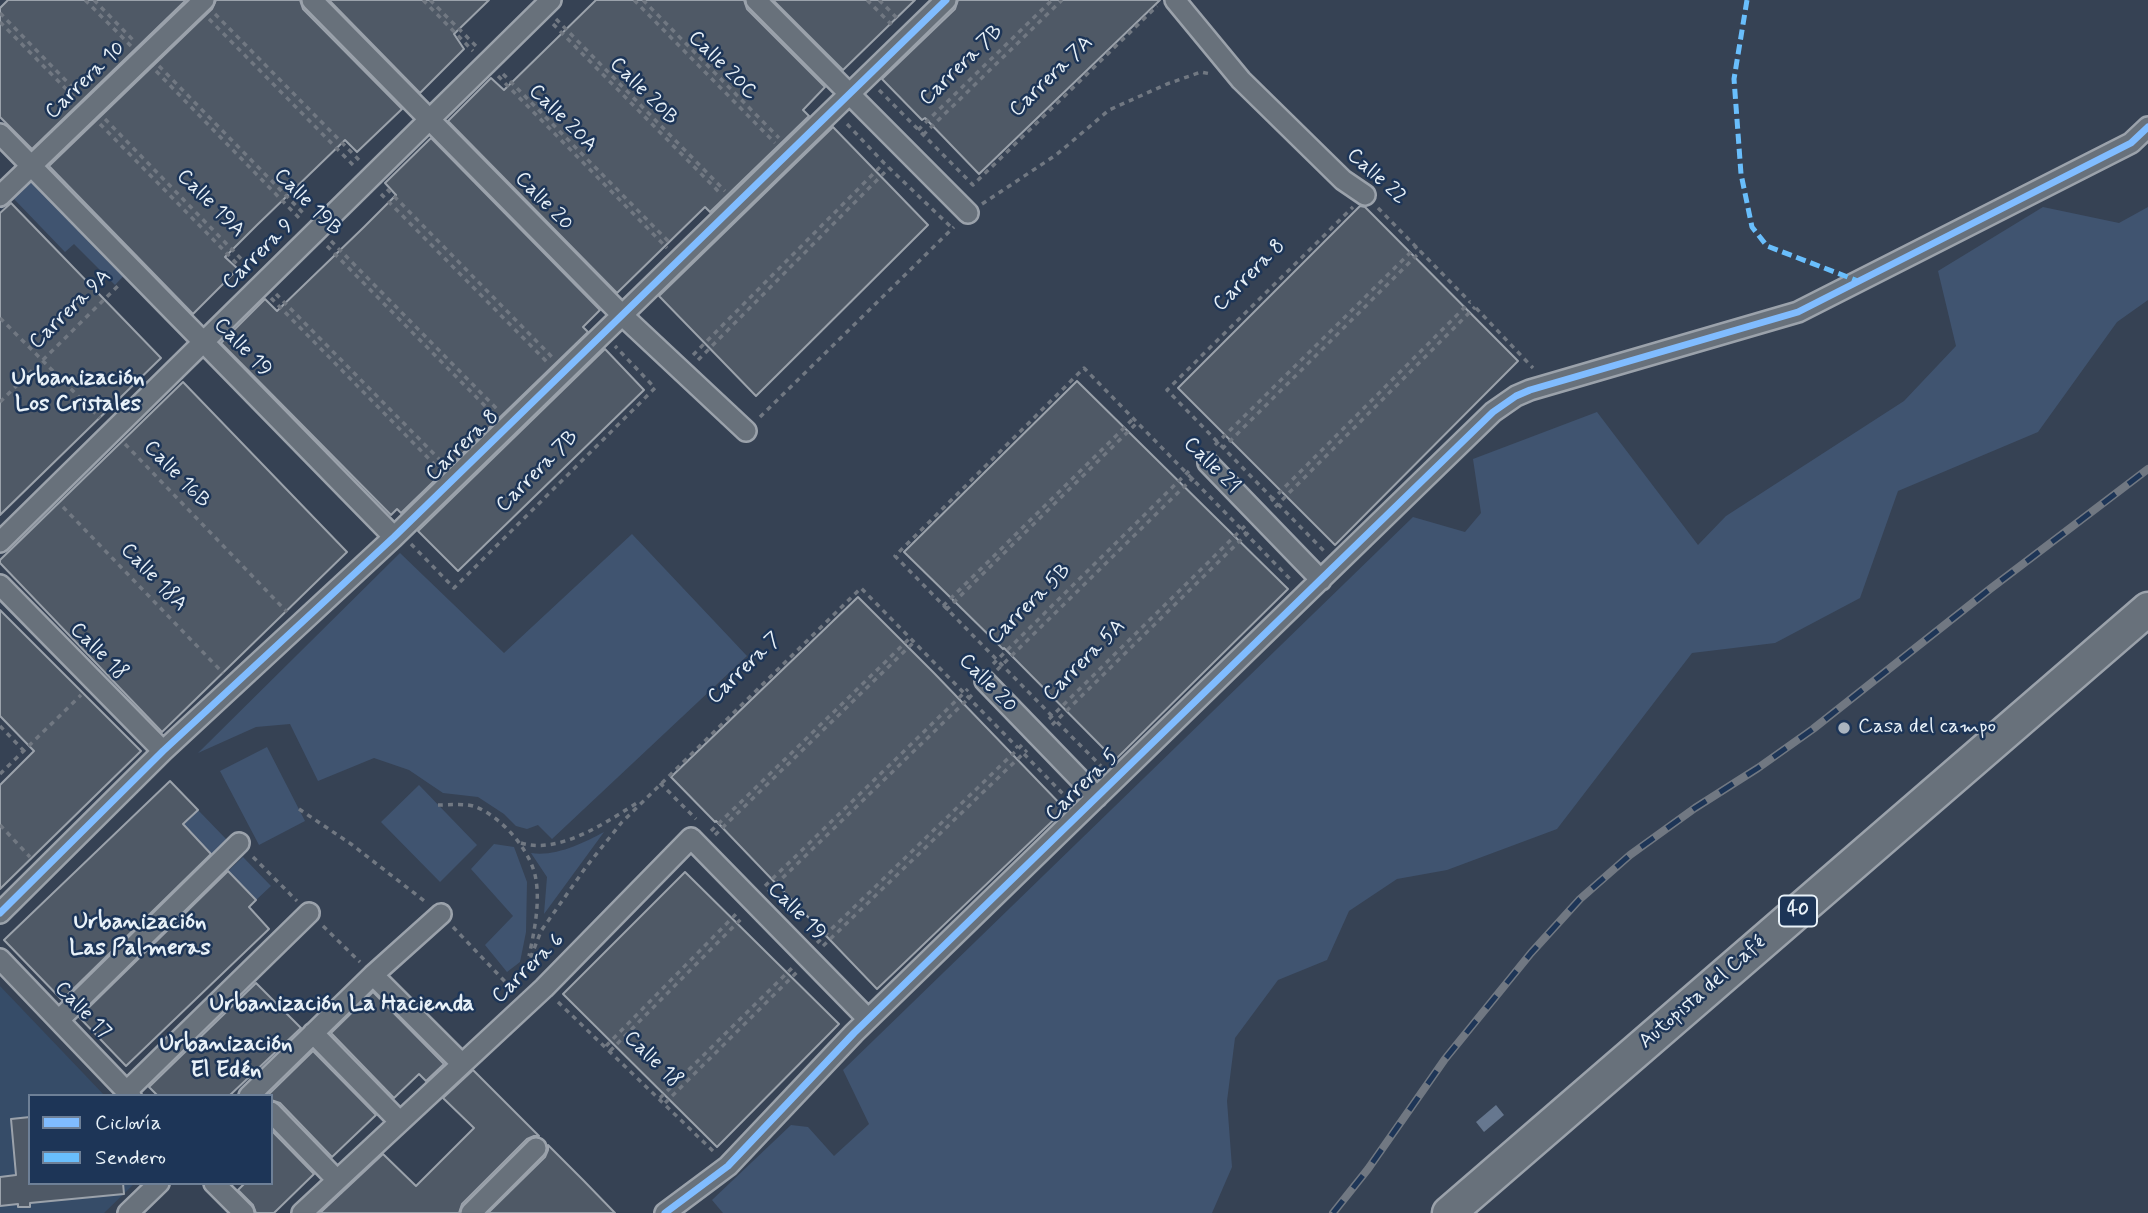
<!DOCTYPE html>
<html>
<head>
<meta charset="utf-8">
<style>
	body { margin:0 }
	#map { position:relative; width:2148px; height:1213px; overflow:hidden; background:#364254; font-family:Mynerve,sans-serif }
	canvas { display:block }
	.legend { position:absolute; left:28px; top:1094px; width:245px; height:91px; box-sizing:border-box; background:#1d3557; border:2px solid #6e8097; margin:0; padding:9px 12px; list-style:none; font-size:21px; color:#e8f1f8 }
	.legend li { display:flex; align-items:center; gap:14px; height:35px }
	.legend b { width:35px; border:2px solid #6e8097 }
</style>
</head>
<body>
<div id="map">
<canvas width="2148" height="1213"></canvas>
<ul class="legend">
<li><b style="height:9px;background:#80bcff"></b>Ciclovía</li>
<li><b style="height:9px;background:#69befc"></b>Sendero</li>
</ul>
</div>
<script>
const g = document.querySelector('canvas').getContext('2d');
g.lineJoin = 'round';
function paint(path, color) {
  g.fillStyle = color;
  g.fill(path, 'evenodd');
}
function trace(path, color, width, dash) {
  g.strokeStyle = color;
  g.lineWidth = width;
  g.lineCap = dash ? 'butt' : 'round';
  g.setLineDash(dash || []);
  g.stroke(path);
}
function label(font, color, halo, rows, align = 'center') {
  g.font = font + ' Mynerve,sans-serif';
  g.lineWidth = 5;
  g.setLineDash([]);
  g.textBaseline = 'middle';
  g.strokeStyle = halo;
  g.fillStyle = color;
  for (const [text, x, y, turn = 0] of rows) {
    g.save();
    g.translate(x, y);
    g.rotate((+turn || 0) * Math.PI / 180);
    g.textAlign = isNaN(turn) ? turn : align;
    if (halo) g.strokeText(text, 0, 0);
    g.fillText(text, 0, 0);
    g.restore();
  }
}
paint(new Path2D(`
	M 0,986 L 105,1096 L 30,1096 L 30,1183 L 135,1183 L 104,1213 L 0,1213 Z`), '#364c68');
paint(new Path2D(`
	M 39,178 L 130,269 L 115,285 L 74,244 L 65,252 L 14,199 L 1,209 L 0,207 L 0,202 L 26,179 Z
	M 2043,207 L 2119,223 L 2148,207 L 2148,300 L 2117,322 L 2038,432 L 1898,491 L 1860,598 L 1775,643 L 1692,653 L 1557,829 L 1447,870 L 1397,879 L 1349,911 L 1327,960 L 1278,980 L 1235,1038 L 1227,1101 L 1232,1167 L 1212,1213 L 723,1213 L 712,1200 L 791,1125 L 808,1127 L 834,1156 L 869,1124 L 843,1070 L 1413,517 L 1465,532 L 1481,513 L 1473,459 L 1597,412 L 1698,545 L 1726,516 L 1904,401 L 1956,346 L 1938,271 Z
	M 632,534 L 747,656 L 552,839 L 538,825 L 527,829 L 516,826 L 504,814 L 478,797 L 443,793 L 409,770 L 374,758 L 318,781 L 290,724 L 256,727 L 198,753 L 400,553 L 504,653 Z
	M 267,747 L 305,821 L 259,845 L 220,771 Z
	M 419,785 L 477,845 L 440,882 L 381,822 Z
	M 198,810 L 227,840 L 212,854 L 183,824 Z
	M 604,832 L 544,914 L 547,877 L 531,853 C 555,857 584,843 604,832 Z
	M 494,844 L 514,847 L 527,882 L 526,932 L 520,962 L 507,972 L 485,945 L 513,916 L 471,869 Z
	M 243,857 L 271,886 L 256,900 L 228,871 Z`), '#405470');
paint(new Path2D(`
	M 1496,1105 L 1504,1115 L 1484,1132 L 1476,1122 Z`), '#66778f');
const building = new Path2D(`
	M 8,0 L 186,0 L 32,149 L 0,117 L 0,8 Z
	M 216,0 L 300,0 L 303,9 L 402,109 L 357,152 L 345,140 L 257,225 L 225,257 L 238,269 L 193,314 L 49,166 L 212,9 Z
	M 329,0 L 489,0 L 454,34 L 464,49 L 420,93 Z
	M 596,0 L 744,0 L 747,9 L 825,87 L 803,110 L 809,116 L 710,212 L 705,207 L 617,293 L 448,121 L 491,78 L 504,90 Z
	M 773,0 L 915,0 L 843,70 Z
	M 958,0 L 1160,0 L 979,174 L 925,118 L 922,120 L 882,79 L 955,9 Z
	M 833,127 L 928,225 L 756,396 L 659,296 Z
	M 431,138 L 600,310 L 583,327 L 588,332 L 401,513 L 397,509 L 391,515 L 221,343 L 265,299 L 277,311 L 364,227 L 396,195 L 385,183 Z
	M 11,203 L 161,358 L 0,515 L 0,213 Z
	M 1360,206 L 1365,207 L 1518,361 L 1335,545 L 1178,388 Z
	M 605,349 L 644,390 L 458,571 L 418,531 Z
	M 1077,381 L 1288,589 L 1115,760 L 1004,648 L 1003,649 L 904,552 Z
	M 183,382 L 347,552 L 162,732 L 0,563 L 0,560 Z
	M 858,597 L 934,673 L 1065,809 L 877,989 L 716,821 L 715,822 L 671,777 Z
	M 0,610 L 141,751 L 0,889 L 0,785 L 34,751 L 0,716 Z
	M 170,781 L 198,810 L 183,824 L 211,854 L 62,1000 L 4,940 Z
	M 228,871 L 256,900 L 249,907 L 269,929 L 126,1066 L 79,1017 Z
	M 685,872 L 839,1024 L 717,1147 L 563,994 Z
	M 256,983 L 301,1028 L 229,1096 L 158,1096 L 149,1087 Z
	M 373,992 L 444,1064 L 426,1081 L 419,1074 L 394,1098 L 331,1033 Z
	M 313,1051 L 376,1115 L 332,1157 L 280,1103 L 271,1100 L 271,1096 L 269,1094 Z
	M 473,1070 L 539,1136 L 534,1136 L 527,1139 L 462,1204 L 459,1213 L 320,1213 L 383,1154 L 416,1186 L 474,1128 L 443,1098 Z
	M 30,1117 L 30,1183 L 123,1183 L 124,1194 L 30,1203 L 30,1207 L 18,1207 L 18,1204 L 0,1206 L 0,1177 L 16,1175 L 11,1119 Z
	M 271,1130 L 314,1174 L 274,1213 L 256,1213 L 253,1205 L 238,1190 L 245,1183 L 271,1183 Z
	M 548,1145 L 584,1181 L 615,1213 L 488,1213 L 545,1157 L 548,1150 Z`);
paint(building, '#4f5966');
trace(building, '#9ba2ab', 2);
const minor = new Path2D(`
	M 312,0 L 622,315 L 746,431
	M 756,0 L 968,213
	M 1175,0 L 1241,80 L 1343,180 L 1365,195
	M 0,134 L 394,537
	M 0,196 L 204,0
	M 1208,463 L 1321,580
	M 0,542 L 551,0
	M 0,585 L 163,751
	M 985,681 L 1097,797
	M 0,913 L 163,751 L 394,537 L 946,0
	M 0,959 L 131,1096
	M 373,975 L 462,1064
	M 59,1020 L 239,843
	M 313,1033 L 400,1122
	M 127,1091 L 309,913
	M 249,1096 L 373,975 L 441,914
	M 271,1112 L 337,1180
	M 214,1183 L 244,1213
	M 128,1213 L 159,1183
	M 302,1213 L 544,988 L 691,838 L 868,1019
	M 471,1213 L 536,1148
	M 665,1213 L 728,1166 L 854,1033 L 1493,412 L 1516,396 L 1530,390 L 1798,312 L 2131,143 L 2148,127`);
const trunk = new Path2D(`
	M 1449,1213 L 2148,609`);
trace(minor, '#9ba2ab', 24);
trace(trunk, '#9ba2ab', 37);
trace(new Path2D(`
	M 85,0 L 131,46
	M 94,0 L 134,41
	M 423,0 L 473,51
	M 430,0 L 478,48
	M 634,0 L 775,143
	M 643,0 L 779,138
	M 867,0 L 893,26
	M 879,0 L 900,21
	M 0,13 L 79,94
	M 215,14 L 362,163
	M 209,19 L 356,168
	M 556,19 L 725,191
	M 0,22 L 75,98
	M 553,24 L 720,193
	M 159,66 L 306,216
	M 156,71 L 302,221
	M 503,74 L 670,243
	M 498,76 L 667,248
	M 879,90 L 973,185 L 1157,6
	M 105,119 L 251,269
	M 100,124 L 246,273
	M 847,124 L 884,163 L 952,228
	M 918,130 L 1052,0
	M 923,135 L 1062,0
	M 387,189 L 553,358
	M 381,194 L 548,363
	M 982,204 L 1056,155 L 1109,110 L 1167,84 L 1201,72 L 1211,74
	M 1378,208 L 1470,302
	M 331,241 L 498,410
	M 327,246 L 494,415
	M 276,294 L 443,463
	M 271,298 L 438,468
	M 1476,308 L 1533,368
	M 0,318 L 100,418
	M 693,355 L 884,163
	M 698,360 L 889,168
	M 0,402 L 121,283
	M 760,417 L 954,227
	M 125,444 L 287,612
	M 1215,445 L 1417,246
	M 1222,449 L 1421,251
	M 1273,499 L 1167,390 L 1353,207
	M 1271,501 L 1470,302
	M 1278,504 L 1324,551
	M 63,507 L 223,673
	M 1275,507 L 1475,307
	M 411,544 L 454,588 L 655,388 L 615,346
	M 943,606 L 1133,419
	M 946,610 L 1137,423
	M 993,664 L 1192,468
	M 997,670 L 1194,477
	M 1052,716 L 895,556 L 1084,368 L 1291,580
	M 1049,719 L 1245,526
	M 1057,722 L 1101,766
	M 1052,725 L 1249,532
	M 0,726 L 24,751
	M 1024,754 L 1067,798
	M 0,774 L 81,695
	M 660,783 L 696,819
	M 438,805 C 449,805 466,803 476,807 C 503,818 532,852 536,880 C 540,904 534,933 529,956
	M 299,809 L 351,844 L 427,903
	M 0,825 L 30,857
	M 711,831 L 910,638
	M 715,835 L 914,642
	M 521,843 C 560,855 608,821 640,801
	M 253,857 L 297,901
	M 765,886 L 968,689
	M 768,892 L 972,695
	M 323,926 L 360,962
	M 453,927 L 513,990
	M 817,943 L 1023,744
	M 823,946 L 1027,750
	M 527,967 L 541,931 L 586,867 L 622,822 L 861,588 L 1018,748
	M 558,1002 L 714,1152
	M 606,1046 L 739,911
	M 610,1051 L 743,917
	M 660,1098 L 792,968
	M 665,1103 L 798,971`), '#717882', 3.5, [5, 5]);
trace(minor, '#68717b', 19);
trace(trunk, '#68717b', 32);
const rail = new Path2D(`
	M 1333,1213 L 1368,1169 L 1445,1059 L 1531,953 L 1580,899 L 1630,855 L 1695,808 L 1758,768 L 1813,729 L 1990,589 L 2148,469`);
trace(rail, '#717882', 8);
trace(rail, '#1d3557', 5, [16]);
trace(new Path2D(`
	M 1747,0 L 1734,79 L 1741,174 L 1752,227 L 1767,246 L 1858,281`), '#69befc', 5, [10, 5]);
trace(new Path2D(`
	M 0,913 L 163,751 L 394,537 L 946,0
	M 665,1213 L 728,1166 L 854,1033 L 1493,412 L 1516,396 L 1530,390 L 1798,312 L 2131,143 L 2148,127`), '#80bcff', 7);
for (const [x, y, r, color] of [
	[1844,728,7,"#aab4bf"]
]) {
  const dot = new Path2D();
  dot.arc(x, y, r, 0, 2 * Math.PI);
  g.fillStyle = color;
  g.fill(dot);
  trace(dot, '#1d3557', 2.5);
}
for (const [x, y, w] of [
	[1798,911,38]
]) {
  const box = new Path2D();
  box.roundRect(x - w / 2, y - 15.5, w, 31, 5);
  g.fillStyle = '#1d3557';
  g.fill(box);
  trace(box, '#e8f1f8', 2);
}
label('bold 19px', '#e8f1f8', null, [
	["40",1798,911]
]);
label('21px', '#e8f1f8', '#1d3557', [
	["Calle 20C",722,66,45],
	["Carrera 7B",962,66,-44],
	["Carrera 7A",1052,77,-44],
	["Carrera 10",86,81,-44],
	["Calle 20B",643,92,45],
	["Calle 20A",562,119,45],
	["Calle 22",1376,177,42],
	["Calle 20",543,202,46],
	["Calle 19B",307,203,45],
	["Calle 19A",210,204,45],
	["Carrera 9",259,255,-45],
	["Carrera 8",1250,276,-45],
	["Carrera 9A",71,310,-44],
	["Calle 19",242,348,46],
	["Carrera 8",463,446,-44],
	["Calle 21",1211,466,45],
	["Carrera 7B",538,472,-45],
	["Calle 16B",176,475,46],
	["Calle 18A",153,578,46],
	["Carrera 5B",1030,605,-44],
	["Calle 18",98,652,45],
	["Carrera 5A",1085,661,-45],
	["Carrera 7",745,669,-44],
	["Calle 20",987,684,46],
	["Carrera 5",1083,786,-44],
	["Calle 19",796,912,45],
	["Carrera 6",529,969,-44],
	["Autopista del Café",1703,993,-41],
	["Calle 17",82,1011,46],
	["Calle 18",652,1060,44]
]);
label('21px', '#e8f1f8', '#1d3557', [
	["Casa del campo",1858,728]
], 'left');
label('bold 23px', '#e8f1f8', '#1d3557', [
	["Urbanización",78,379],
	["Los Cristales",78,405],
	["Urbanización",140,923],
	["Las Palmeras",140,949],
	["Urbanización La Hacienda",342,1005],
	["Urbanización",226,1045],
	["El Edén",226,1071]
]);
</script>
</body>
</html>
